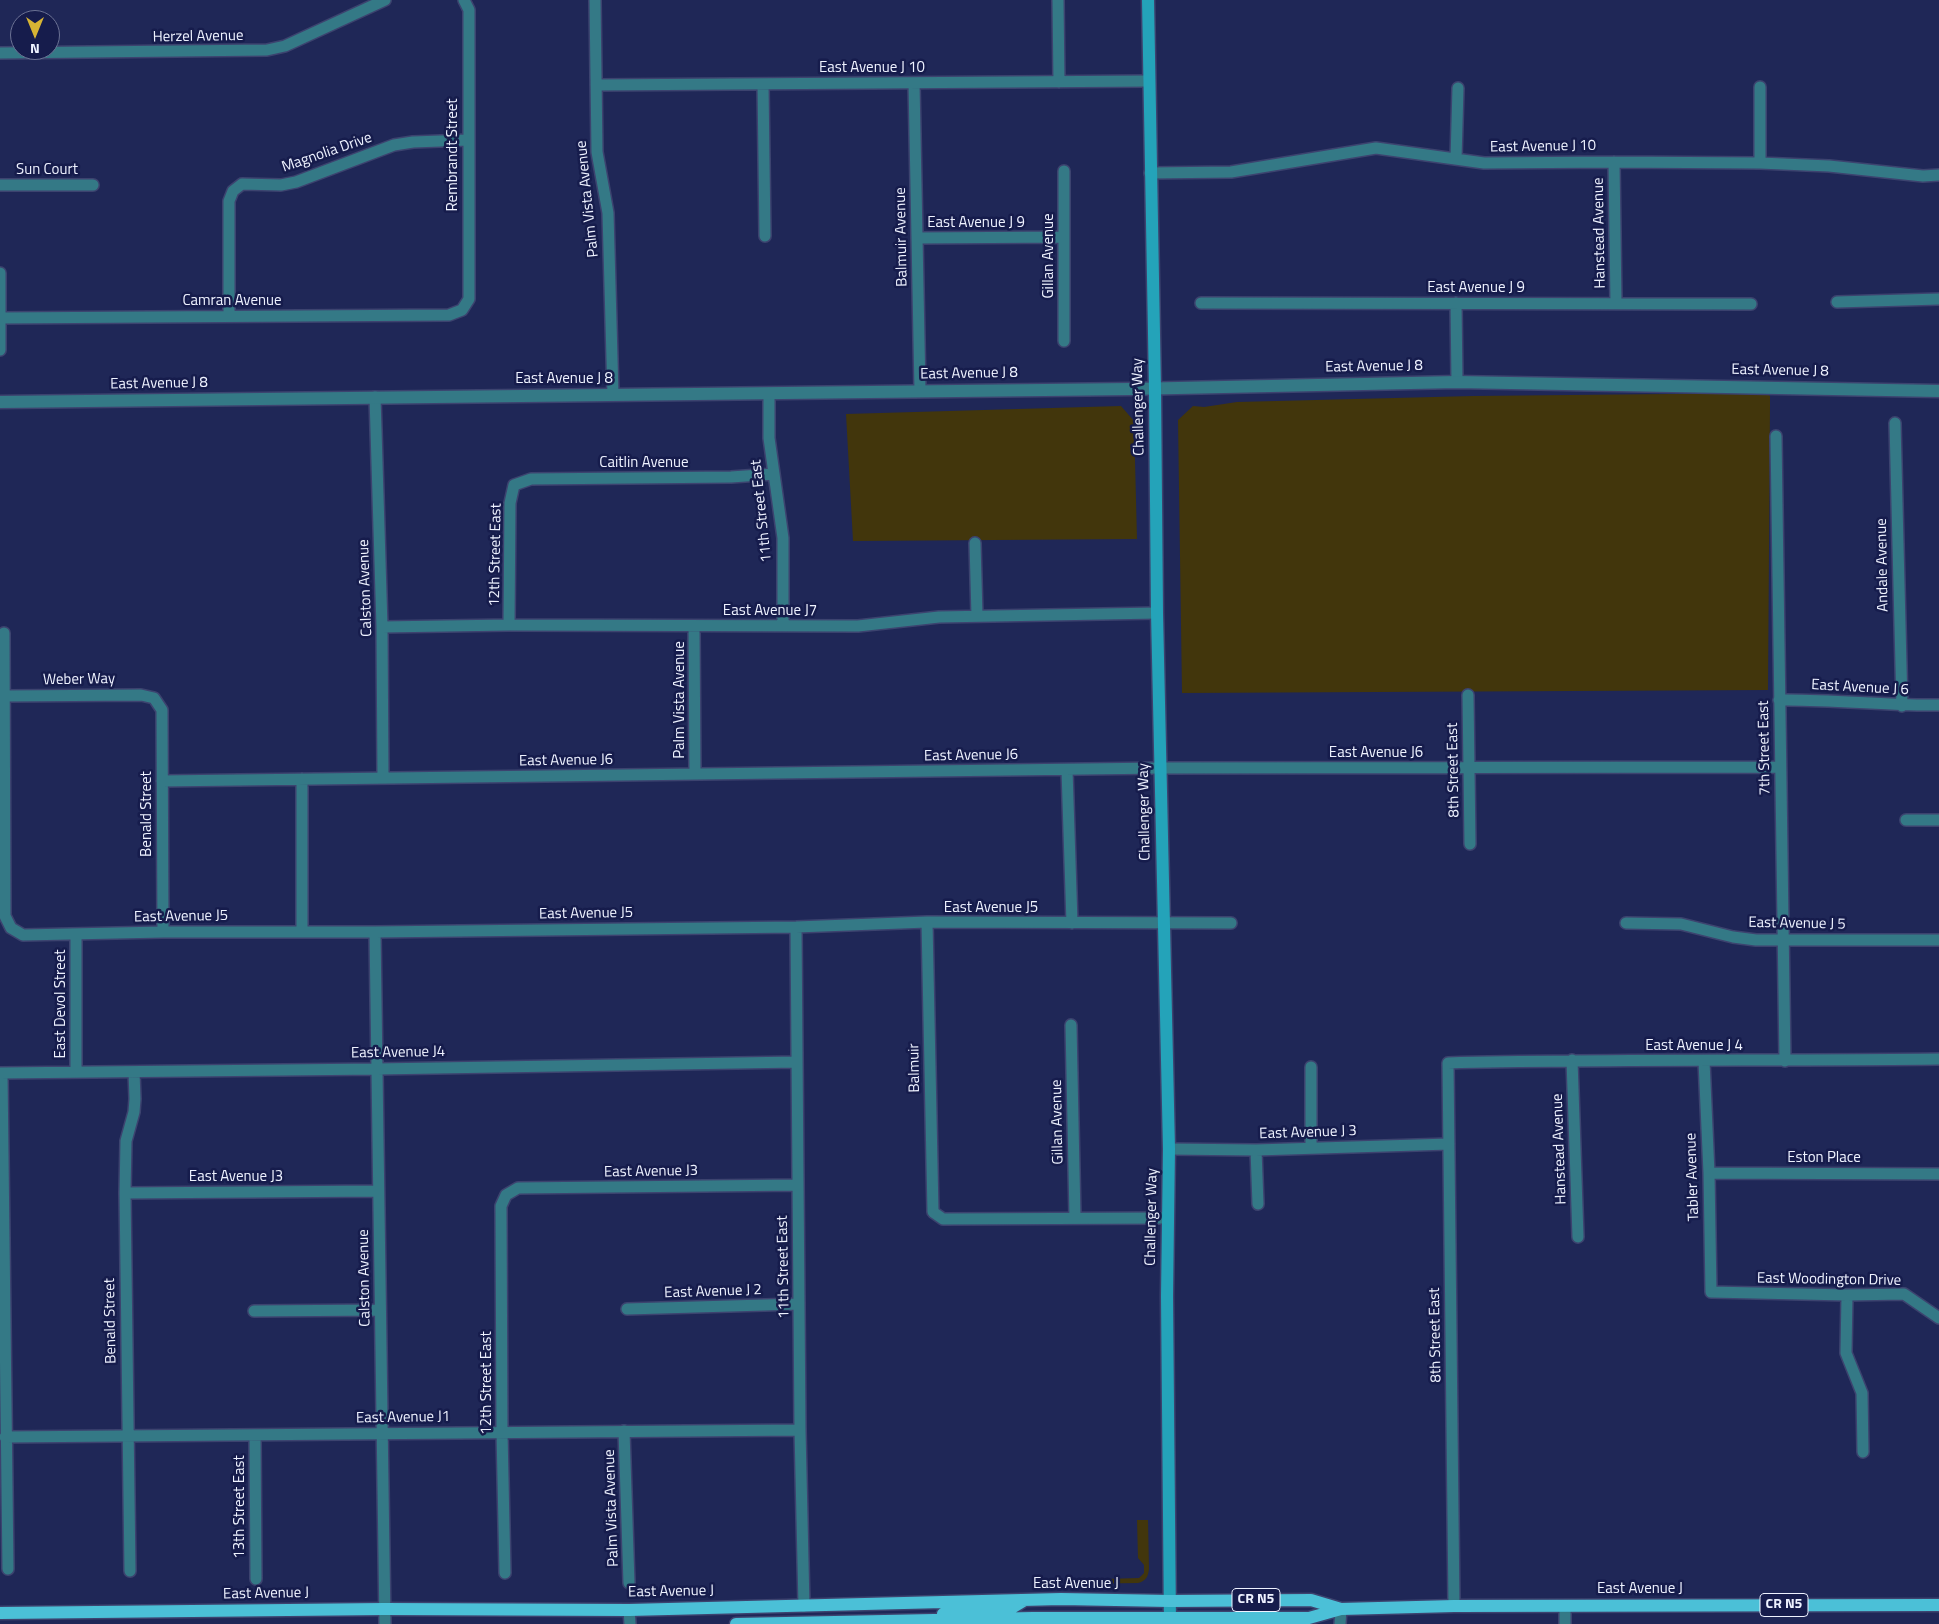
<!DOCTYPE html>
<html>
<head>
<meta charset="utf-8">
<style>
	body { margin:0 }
	#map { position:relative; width:1939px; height:1624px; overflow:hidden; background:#1f2757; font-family:"Titillium Web",sans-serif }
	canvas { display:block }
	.north { position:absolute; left:10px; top:10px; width:50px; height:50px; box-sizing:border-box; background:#161c4c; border:1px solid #6c7294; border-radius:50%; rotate:180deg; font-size:14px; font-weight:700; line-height:20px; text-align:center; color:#eef2ff }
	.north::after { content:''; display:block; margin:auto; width:18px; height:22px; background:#d7b434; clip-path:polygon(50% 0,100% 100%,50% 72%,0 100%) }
</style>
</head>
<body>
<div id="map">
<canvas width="1939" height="1624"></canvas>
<div class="north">N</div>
</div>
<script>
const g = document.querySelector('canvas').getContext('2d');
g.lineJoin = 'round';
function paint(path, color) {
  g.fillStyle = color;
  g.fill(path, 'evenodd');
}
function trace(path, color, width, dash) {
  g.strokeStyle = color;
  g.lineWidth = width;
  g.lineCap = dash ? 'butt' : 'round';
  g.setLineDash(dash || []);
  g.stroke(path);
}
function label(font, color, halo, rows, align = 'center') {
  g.font = font + ' "Titillium Web",sans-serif';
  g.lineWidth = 5;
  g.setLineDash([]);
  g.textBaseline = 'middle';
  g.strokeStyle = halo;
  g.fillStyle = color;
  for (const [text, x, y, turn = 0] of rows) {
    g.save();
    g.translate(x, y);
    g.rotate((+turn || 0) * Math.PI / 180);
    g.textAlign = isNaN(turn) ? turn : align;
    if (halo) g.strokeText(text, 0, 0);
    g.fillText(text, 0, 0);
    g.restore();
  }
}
paint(new Path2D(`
	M 1766,393 L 1770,396 L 1770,406 L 1768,690 L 1182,693 L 1178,420 L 1193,406 L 1204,407 L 1237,402 L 1473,396 Z
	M 1121,406 L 1134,421 L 1137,539 L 853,541 L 846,414 Z
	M 1137,1520 L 1148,1520 L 1149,1569 C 1148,1577 1146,1581 1138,1583 L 1072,1584 L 1071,1580 L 1139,1578 L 1144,1573 L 1144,1565 L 1138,1558 Z`), '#42360c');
const minor = new Path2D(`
	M 595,0 L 597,152 L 608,213 L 613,395
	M 1058,0 L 1059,82
	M 0,53 L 267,50 L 285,46 L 385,0
	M 914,83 L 920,391
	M 763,84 L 765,236
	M 596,85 L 1149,81
	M 1456,159 L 1458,88
	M 1614,162 L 1616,304
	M 1760,163 L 1760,87
	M 1064,171 L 1064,341
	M 1150,173 L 1231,172 L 1376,148 L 1484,163 L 1614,162 L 1760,163 L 1829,166 L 1923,176 L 1939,175
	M 0,185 L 93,185
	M 917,238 L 1064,237
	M 0,273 L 0,350
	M 1837,302 L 1939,299
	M 1201,303 L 1751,304
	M 1456,303 L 1457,382
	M 229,315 L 229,201 L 233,191 L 242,184 L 281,185 L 296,182 L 394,145 L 413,142 L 468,140
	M 1,318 L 449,315 L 462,310 L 469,299 L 469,10 L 464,0
	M 769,394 L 769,438 L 783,538 L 783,626
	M 375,397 L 382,627 L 383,778
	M 1895,423 L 1902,706
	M 1776,436 L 1785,1061
	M 975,543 L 977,616
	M 509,625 L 510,503 L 514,485 L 531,479 L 731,477 L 774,474
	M 382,627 L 509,625 L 858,626 L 939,617 L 1157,613
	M 694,627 L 695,774
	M 4,633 L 5,916 L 11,928 L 23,935 L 163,932 L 375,932 L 796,927 L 927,922 L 1231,923
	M 1468,695 L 1470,844
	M 4,696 L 141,695 L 154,698 L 162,710 L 163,932
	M 1779,700 C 1833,699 1886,706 1939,705
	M 1067,770 L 1072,923
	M 162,781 L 1161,768 L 1780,767
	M 1906,820 L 1939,820
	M 927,922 L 933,1212 L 943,1219 L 1167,1218
	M 1626,923 L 1681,924 L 1733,937 L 1756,940 L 1939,940
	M 796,927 L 800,1430 L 804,1606
	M 302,931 L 302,779
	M 375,932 L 385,1624
	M 1071,1025 L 1075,1218
	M 1572,1060 L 1578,1237
	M 1704,1061 L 1709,1173 L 1711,1292 L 1847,1295 L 1904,1294 L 1939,1318
	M 76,1072 L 76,935
	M 0,1073 L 377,1069 L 797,1062
	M 2,1073 L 8,1569
	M 1311,1147 L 1311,1067
	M 1169,1149 L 1256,1150 L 1449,1144
	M 1256,1150 L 1258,1204
	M 1709,1173 L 1939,1174
	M 125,1193 L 378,1191
	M 1847,1295 L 1846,1353 L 1862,1393 L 1863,1452
	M 627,1309 L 799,1304
	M 254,1311 L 380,1310
	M 624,1431 L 629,1583
	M 255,1435 L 256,1579
	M 5,1437 L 800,1430
	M 130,1571 L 125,1193 L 126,1141 L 134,1112 L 135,1099 L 134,1072
	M 505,1573 L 502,1432 L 501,1206 L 506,1195 L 518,1188 L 798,1185
	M 1454,1606 L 1448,1063 C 1612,1059 1775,1061 1939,1059
	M 629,1610 L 630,1624
	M 1340,1624 L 1341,1609
	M 1565,1624 L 1565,1606`);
const tertiary = new Path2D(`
	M 0,402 L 1131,389 L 1457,382 L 1939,391`);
const secondary = new Path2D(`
	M 1148,0 L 1155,389 L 1157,613 L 1169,1149 L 1167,1296 L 1170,1624`);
const primary = new Path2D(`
	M 0,1613 L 384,1609 L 629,1610 L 1061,1599 L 1170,1601 L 1311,1600 L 1341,1609
	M 943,1614 L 960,1611 L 1008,1610 L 1023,1601
	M 736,1624 L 1033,1618 L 1309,1618 L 1341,1609 L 1454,1606 L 1939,1605`);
trace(minor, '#3c436f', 14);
trace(tertiary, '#3c436f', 15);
trace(secondary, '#3c436f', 15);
trace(primary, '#3c436f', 15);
trace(minor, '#347986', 11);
trace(tertiary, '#347986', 12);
trace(secondary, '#24a3b9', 12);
trace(primary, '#4bc0d7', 12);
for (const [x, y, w] of [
	[1256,1600,48],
	[1784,1605,48]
]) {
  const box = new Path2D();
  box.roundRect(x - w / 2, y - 11.5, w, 23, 4);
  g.fillStyle = '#161c4c';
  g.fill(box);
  trace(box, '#eef2ff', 1);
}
label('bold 14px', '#eef2ff', null, [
	["CR N5",1256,1600],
	["CR N5",1784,1605]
]);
label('15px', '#eef2ff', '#161c4c', [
	["Herzel Avenue",198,37,-1],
	["East Avenue J 10",872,68],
	["East Avenue J 10",1543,147,-1],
	["Magnolia Drive",327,153,-19],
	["Rembrandt Street",453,155,-90],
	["Sun Court",47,170],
	["Palm Vista Avenue",588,199,-96],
	["East Avenue J 9",976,223],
	["Hanstead Avenue",1600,233,-91],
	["Balmuir Avenue",902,237,-91],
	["Gillan Avenue",1049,256,-90],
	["East Avenue J 9",1476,288],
	["Camran Avenue",232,301],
	["East Avenue J 8",1374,367,-1],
	["East Avenue J 8",1780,371,1],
	["East Avenue J 8",969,374,-1],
	["East Avenue J 8",564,379],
	["East Avenue J 8",159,384,-1],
	["Challenger Way",1139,407,-91],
	["Caitlin Avenue",644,463],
	["11th Street East",762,511,-96],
	["12th Street East",496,555,-89],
	["Andale Avenue",1883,565,-91],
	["Calston Avenue",366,588,-92],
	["East Avenue J7",770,611],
	["Weber Way",79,680,-1],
	["East Avenue J 6",1860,688,3],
	["Palm Vista Avenue",680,700,-90],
	["7th Street East",1765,748,-91],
	["East Avenue J6",1376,753],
	["East Avenue J6",971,756,-1],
	["East Avenue J6",566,761,-1],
	["8th Street East",1454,770,-91],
	["Challenger Way",1145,812,-91],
	["Benald Street",147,814,-90],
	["East Avenue J5",991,908],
	["East Avenue J5",586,914,-1],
	["East Avenue J5",181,917,-1],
	["East Avenue J 5",1797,924,1],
	["East Devol Street",61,1004,-90],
	["East Avenue J 4",1694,1046],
	["East Avenue J4",398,1053,-1],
	["Balmuir",915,1068,-91],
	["Gillan Avenue",1058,1122,-91],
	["East Avenue J 3",1308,1133,-2],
	["Hanstead Avenue",1560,1149,-92],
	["Eston Place",1824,1158],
	["East Avenue J3",651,1172,-1],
	["East Avenue J3",236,1177],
	["Tabler Avenue",1693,1177,-92],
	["Challenger Way",1152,1217,-89],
	["11th Street East",784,1267,-91],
	["Calston Avenue",365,1278,-91],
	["East Woodington Drive",1829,1280,1],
	["East Avenue J 2",713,1292,-2],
	["Benald Street",111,1321,-91],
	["8th Street East",1436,1335,-91],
	["12th Street East",487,1383,-90],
	["East Avenue J1",403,1418,-1],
	["13th Street East",240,1507,-90],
	["Palm Vista Avenue",612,1508,-92],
	["East Avenue J",1076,1584],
	["East Avenue J",1640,1589],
	["East Avenue J",671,1592,-1],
	["East Avenue J",266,1594,-1]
]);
</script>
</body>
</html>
